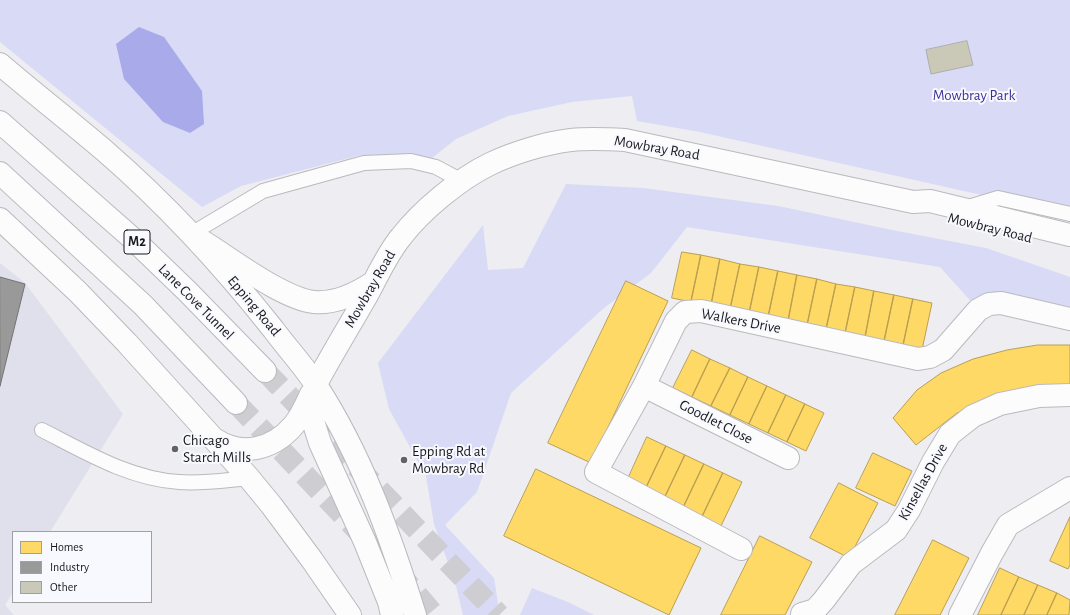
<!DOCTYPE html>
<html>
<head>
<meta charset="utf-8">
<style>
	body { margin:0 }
	#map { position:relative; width:1070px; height:615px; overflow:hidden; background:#ededf2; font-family:"Alegreya Sans",sans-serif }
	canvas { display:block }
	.legend { position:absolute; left:12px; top:531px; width:140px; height:72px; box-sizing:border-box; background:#f8f9ff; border:1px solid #9f9fa4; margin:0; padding:5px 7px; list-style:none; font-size:12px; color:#19191c }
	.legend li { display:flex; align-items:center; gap:8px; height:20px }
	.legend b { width:20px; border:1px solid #9f9fa4 }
</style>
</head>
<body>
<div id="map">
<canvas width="1070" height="615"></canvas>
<ul class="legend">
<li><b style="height:11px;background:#ffd966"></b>Homes</li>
<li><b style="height:11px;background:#999"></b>Industry</li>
<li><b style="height:11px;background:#cac9b7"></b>Other</li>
</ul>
</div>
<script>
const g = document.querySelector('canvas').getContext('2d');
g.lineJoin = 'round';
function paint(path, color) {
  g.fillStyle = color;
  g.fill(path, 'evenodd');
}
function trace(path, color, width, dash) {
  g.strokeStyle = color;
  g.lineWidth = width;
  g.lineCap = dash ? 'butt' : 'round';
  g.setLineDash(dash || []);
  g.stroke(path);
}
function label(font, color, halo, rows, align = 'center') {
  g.font = font + ' "Alegreya Sans",sans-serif';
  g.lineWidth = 4;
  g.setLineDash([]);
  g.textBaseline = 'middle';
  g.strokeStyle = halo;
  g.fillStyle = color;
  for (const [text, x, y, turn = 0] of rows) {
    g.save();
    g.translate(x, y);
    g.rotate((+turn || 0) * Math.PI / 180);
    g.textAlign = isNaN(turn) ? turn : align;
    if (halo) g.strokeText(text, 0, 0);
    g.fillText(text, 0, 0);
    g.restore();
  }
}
paint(new Path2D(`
	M 0,263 L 25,283 L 123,414 L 50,532 L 13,532 L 13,592 L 5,605 L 14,615 L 0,615 Z`), '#dfe0eb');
paint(new Path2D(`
	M 0,0 L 1070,0 L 1070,219 L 1004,200 L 700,132 L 637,121 L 632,96 L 572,102 L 508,116 L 456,139 L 432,158 L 361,155 L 241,186 L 202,207 L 0,42 Z
	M 566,184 L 643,188 L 778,206 L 892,230 L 986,248 L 1070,277 L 1070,328 L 977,308 L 940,267 L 687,227 L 651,273 L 604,308 L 511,393 L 477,492 L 445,525 L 494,578 L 500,615 L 463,615 L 455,582 L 434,524 L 426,476 L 389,409 L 378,363 L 483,225 L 488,270 L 523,268 Z
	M 532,588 L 568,602 L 594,615 L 520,615 Z`), '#d9daf5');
paint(new Path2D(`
	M 139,27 L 164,37 L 202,91 L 204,124 L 190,133 L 163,122 L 124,79 L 116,44 Z`), '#a9aaea');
const homes = new Path2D(`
	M 682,252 L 701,255 L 691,302 L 672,298 Z
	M 701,255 L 720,259 L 711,306 L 691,302 Z
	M 720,259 L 740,264 L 730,310 L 711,306 Z
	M 740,264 L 759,267 L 749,314 L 730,310 Z
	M 759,267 L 778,271 L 768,318 L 749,314 Z
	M 778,271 L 797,275 L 788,322 L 768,318 Z
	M 797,275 L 817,279 L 807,326 L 788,322 Z
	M 817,279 L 836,284 L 826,330 L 807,326 Z
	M 626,281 L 668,301 L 591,463 L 548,443 Z
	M 836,284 L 855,287 L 845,334 L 826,330 Z
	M 855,287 L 874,291 L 865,338 L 845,334 Z
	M 874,291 L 894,295 L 884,342 L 865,338 Z
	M 894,295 L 913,299 L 903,346 L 884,342 Z
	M 913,299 L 932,303 L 922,350 L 903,346 Z
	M 1038,345 L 1070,345 L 1070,390 L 1012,393 L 957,413 L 916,445 L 893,418 L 917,390 L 941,373 L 973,359 L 1007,350 Z
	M 692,350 L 710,359 L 692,397 L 673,388 Z
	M 710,359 L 730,368 L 711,406 L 692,397 Z
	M 730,368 L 748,377 L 730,415 L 711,406 Z
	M 748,377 L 767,386 L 749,424 L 730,415 Z
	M 767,386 L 786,395 L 768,433 L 749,424 Z
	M 786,395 L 805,404 L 787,442 L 768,433 Z
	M 805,404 L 824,413 L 806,451 L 787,442 Z
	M 647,437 L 666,446 L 645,490 L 627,481 Z
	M 666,446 L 685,455 L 664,499 L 645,490 Z
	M 873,453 L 912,471 L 895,506 L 856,488 Z
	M 685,455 L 704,464 L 683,508 L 664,499 Z
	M 704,464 L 723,473 L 702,517 L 683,508 Z
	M 536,469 L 701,548 L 669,615 L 504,536 Z
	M 723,473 L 742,482 L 721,526 L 702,517 Z
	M 839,483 L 878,503 L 849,558 L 810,538 Z
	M 1070,517 L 1070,565 L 1068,569 L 1050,561 Z
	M 760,536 L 812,562 L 785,615 L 721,615 Z
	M 933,540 L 969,558 L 940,615 L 895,615 Z
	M 1000,568 L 1019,577 L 1001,615 L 978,615 Z
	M 1019,577 L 1038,585 L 1024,615 L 1001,615 Z
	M 1038,585 L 1057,593 L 1047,615 L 1024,615 Z
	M 1057,593 L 1070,600 L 1069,615 L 1047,615 Z`);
paint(homes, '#ffd966');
trace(homes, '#ba9f50', 1);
const industry = new Path2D(`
	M 0,277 L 25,284 L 0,386 Z`);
paint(industry, '#999');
trace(industry, '#737374', 1);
const building = new Path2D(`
	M 967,41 L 973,65 L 931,74 L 926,50 Z`);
paint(building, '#cac9b7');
trace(building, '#aeaeae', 1);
trace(new Path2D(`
	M 265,371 L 499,615
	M 236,403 L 403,578 L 434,615`), '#cdcdd2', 22, [22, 11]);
const lane = new Path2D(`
	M 965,208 L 998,198 L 1070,214
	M 191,234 L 263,191 L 364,163 L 411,161 L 436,167 L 462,181
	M 42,430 C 85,452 130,479 179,482 C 202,484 226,480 249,478`);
const street = new Path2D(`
	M 644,386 L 788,458
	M 741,549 L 596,472 L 644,386 L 676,321 L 685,312 L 701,311 L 918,359 L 930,357 L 943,350 L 978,310 L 989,304 L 1001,303 L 1070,319
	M 802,614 L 815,610 L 824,600 L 851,564 L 896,530 L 909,510 L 933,462 L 950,434 L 973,416 L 1000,404 L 1039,396 L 1070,395
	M 960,615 L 992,553 L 1008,525 L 1070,488`);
const secondary = new Path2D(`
	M 202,241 C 230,258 283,299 314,302 C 336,304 356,294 374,282
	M 316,384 C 332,354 350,325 367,295 C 378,275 387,254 401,237 C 421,211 459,179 490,164 C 513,153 545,143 571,140 C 589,138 607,139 625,140 L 913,202 L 930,201 L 1070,235`);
const primary = new Path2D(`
	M 0,64 C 35,94 71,122 106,152 C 167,205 223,266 273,329 C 287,348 304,366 316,385 C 362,456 390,535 415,615
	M 0,219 L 78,292 L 127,343 L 249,478 L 272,506 L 312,560 L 350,615
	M 310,396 L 314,424 L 320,443 L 365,542 L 389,602 L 392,615
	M 216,440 C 242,457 273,449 293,426 C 301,417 306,405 311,394`);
const highway = new Path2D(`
	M 0,122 L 132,238 L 187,291 L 265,371
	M 0,173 L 143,305 L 236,403`);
trace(lane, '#bababe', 16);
trace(street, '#bababe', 24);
trace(secondary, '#bababe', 24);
trace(primary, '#bababe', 24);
trace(highway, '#bababe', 24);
trace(lane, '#fcfcfd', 14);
trace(street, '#fcfcfd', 22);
trace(secondary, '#fcfcfd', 22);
trace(primary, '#fcfcfd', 22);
trace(highway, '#fcfcfd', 22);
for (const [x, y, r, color] of [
	[175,449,4,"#636367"],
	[404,460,4,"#636367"]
]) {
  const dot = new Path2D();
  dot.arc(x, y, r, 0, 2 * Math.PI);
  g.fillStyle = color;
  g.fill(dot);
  trace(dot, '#f8f9ff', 1.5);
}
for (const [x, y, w] of [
	[137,242,26]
]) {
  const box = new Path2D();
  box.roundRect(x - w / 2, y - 12, w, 24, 3);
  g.fillStyle = '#f8f9ff';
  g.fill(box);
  trace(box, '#19191c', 1);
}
label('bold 14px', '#19191c', null, [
	["M2",137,242]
]);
label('15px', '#3d3197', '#f8f9ff', [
	["Mowbray Park",974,95]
]);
label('15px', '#19191c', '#f8f9ff', [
	["Mowbray Road",657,148,10],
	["Mowbray Road",990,228,14],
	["Mowbray Road",370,289,-60],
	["Lane Cove Tunnel",196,302,45],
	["Epping Road",254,306,50],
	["Walkers Drive",741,321,11],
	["Goodlet Close",716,422,27],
	["Kinsellas Drive",923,482,-61]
]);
label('15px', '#19191c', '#f8f9ff', [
	["Chicago",183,440],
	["Starch Mills",183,457],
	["Epping Rd at",412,451],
	["Mowbray Rd",412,468]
], 'left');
</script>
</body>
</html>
